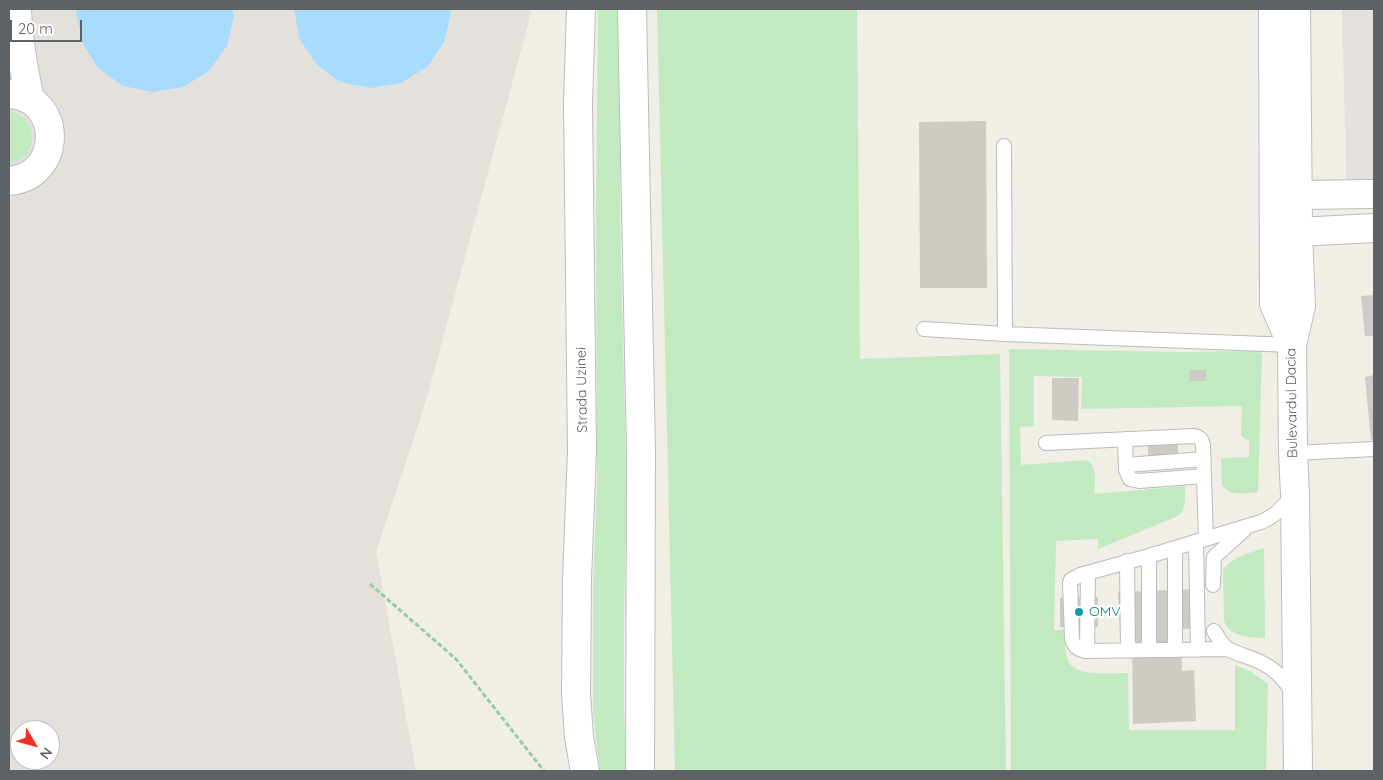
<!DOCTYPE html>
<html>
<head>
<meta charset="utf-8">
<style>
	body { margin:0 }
	#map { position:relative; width:1383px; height:780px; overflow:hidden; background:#f0eee5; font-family:Quicksand,sans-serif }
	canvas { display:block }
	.frame { position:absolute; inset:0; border:10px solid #5d6267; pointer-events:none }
	.north { position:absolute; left:10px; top:720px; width:50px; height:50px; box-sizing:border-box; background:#fff; border:1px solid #bec0c2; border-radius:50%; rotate:127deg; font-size:14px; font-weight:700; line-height:20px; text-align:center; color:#5d6267 }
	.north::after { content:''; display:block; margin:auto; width:18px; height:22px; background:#f72c25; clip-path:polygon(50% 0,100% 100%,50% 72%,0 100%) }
	.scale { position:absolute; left:10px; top:20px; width:72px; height:22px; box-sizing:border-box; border:2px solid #5d6267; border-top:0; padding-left:6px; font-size:15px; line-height:18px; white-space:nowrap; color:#5d6267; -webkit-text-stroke:4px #fff; paint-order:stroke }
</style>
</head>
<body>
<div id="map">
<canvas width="1383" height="780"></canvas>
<div class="frame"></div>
<div class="north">N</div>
<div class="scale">20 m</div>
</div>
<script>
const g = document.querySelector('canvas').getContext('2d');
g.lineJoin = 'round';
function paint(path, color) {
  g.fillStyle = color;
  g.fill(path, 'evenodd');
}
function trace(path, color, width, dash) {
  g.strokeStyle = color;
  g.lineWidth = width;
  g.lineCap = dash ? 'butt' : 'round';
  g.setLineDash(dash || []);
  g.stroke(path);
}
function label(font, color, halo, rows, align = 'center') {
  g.font = font + ' Quicksand,sans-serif';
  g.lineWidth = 5;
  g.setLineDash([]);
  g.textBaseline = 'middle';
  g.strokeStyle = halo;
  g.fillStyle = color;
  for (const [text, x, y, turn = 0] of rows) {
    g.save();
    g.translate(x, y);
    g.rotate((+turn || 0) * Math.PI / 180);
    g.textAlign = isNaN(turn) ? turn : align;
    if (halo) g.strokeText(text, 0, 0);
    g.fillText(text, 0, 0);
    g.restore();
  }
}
paint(new Path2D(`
	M 9,9 L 531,9 L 528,25 L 426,401 L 376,552 L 416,771 L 9,771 ZM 20,730 L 50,730 L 50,760 L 20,760 Z
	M 1342,9 L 1374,9 L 1374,207 L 1347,209 Z`), '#e4e1dd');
paint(new Path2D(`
	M 598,9 L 617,9 L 620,82 L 620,213 L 625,428 L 626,523 L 624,621 L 624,710 L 626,771 L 600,771 L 593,713 L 593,584 L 597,484 L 596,212 Z
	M 657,9 L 857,9 L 860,359 L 1000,354 L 1006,771 L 675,771 Z
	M 9,112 C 40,115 40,161 9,163 Z
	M 1009,349 L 1180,352 L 1258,351 L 1262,354 L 1258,492 C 1245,493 1230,497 1222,485 L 1221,458 L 1249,457 L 1249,440 L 1245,439 L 1241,435 L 1242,406 L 1081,409 L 1082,377 L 1034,376 L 1034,426 L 1020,427 L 1021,465 L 1086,460 C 1099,466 1094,482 1095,494 L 1185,486 C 1185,497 1187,509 1178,516 L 1098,549 L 1098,539 L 1056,541 L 1054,630 L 1066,630 C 1066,639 1064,650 1067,658 C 1072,678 1111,673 1128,673 L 1129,730 L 1235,730 L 1235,665 L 1252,672 L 1268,684 L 1266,771 L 1011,771 Z
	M 1264,548 L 1265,638 C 1250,637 1230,638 1224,621 L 1223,570 C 1231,557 1250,553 1264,548 Z`), '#c2eac0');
paint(new Path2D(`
	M 77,9 L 232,9 L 234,16 L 227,46 L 209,71 L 183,87 L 153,92 L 123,86 L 98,68 L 82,42 L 76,12 Z
	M 294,9 L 451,9 L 451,12 L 444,42 L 427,67 L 401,83 L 371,88 L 340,82 L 316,64 L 299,38 Z`), '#a7dcff');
paint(new Path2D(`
	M 986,121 L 987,288 L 920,288 L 919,122 Z
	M 1374,295 L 1374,336 L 1365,336 L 1361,296 Z
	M 1190,370 L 1206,370 L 1206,381 L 1189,381 Z
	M 1374,375 L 1374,439 L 1371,440 L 1365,377 Z
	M 1052,378 L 1079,378 L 1078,421 L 1052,420 Z
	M 1177,431 L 1179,468 L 1149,470 L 1147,432 Z
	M 1201,589 L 1203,628 L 1181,629 L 1182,671 L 1194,670 L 1196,721 L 1133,724 L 1132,631 L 1120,631 L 1118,592 Z
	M 1098,597 L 1098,627 L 1060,627 L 1060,598 Z`), '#cecac4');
const lane = new Path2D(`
	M 1004,146 L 1005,334
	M 924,329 L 1005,334 L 1292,345
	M 1125,439 L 1126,470 L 1130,479 L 1139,481 L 1204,476
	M 1046,443 L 1194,436 C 1200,437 1202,440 1203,445 L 1206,539
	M 1293,453 L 1374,449
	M 1126,465 L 1204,459
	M 1196,542 L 1198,650
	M 1127,561 L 1128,650
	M 1213,585 L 1214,557 L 1244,530
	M 1214,631 C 1218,637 1222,645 1228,649 C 1239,655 1251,657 1262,663 C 1275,669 1285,680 1293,693
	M 1228,649 L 1085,651 C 1077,649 1073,646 1072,638 L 1070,583 L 1071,580 L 1080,575 L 1149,556 L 1261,522 C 1277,515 1281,508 1293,496
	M 1149,650 L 1149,556
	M 1175,650 L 1175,548
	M 1087,651 L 1088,573`);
const street = new Path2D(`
	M 1298,195 L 1374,194
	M 1298,232 L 1374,228`);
const secondary = new Path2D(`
	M 17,9 C 18,40 24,70 30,100
	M 581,9 L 578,103 L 582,451 L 577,579 L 576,694 L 579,737 L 585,771
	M 632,9 L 641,451 L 640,771
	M 1273,9 L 1274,304 L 1292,345 L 1293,453 L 1295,494 L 1298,771
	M 9,94 C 63,96 64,176 9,181
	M 1292,345 L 1301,306 L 1298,232 L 1296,9`);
trace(lane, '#b8bcc0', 16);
trace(street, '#b8bcc0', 30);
trace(secondary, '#b9bdc2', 30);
trace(new Path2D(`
	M 370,584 L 456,659 L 544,771`), '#98cca5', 3, [5, 2.5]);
trace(lane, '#fff', 14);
trace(street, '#fff', 28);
trace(secondary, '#fff', 28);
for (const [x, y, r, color] of [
	[1079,612,5,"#0f9aa8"]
]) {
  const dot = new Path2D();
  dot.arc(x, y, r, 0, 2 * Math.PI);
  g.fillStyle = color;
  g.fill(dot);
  trace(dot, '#fff', 2);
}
label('14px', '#5d6267', '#fff', [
	["Strada Uzinei",582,390,-91],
	["Bulevardul Dacia",1292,403,-91]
]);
label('14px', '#0d838f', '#fff', [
	["OMV",1089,612]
], 'left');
</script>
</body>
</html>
